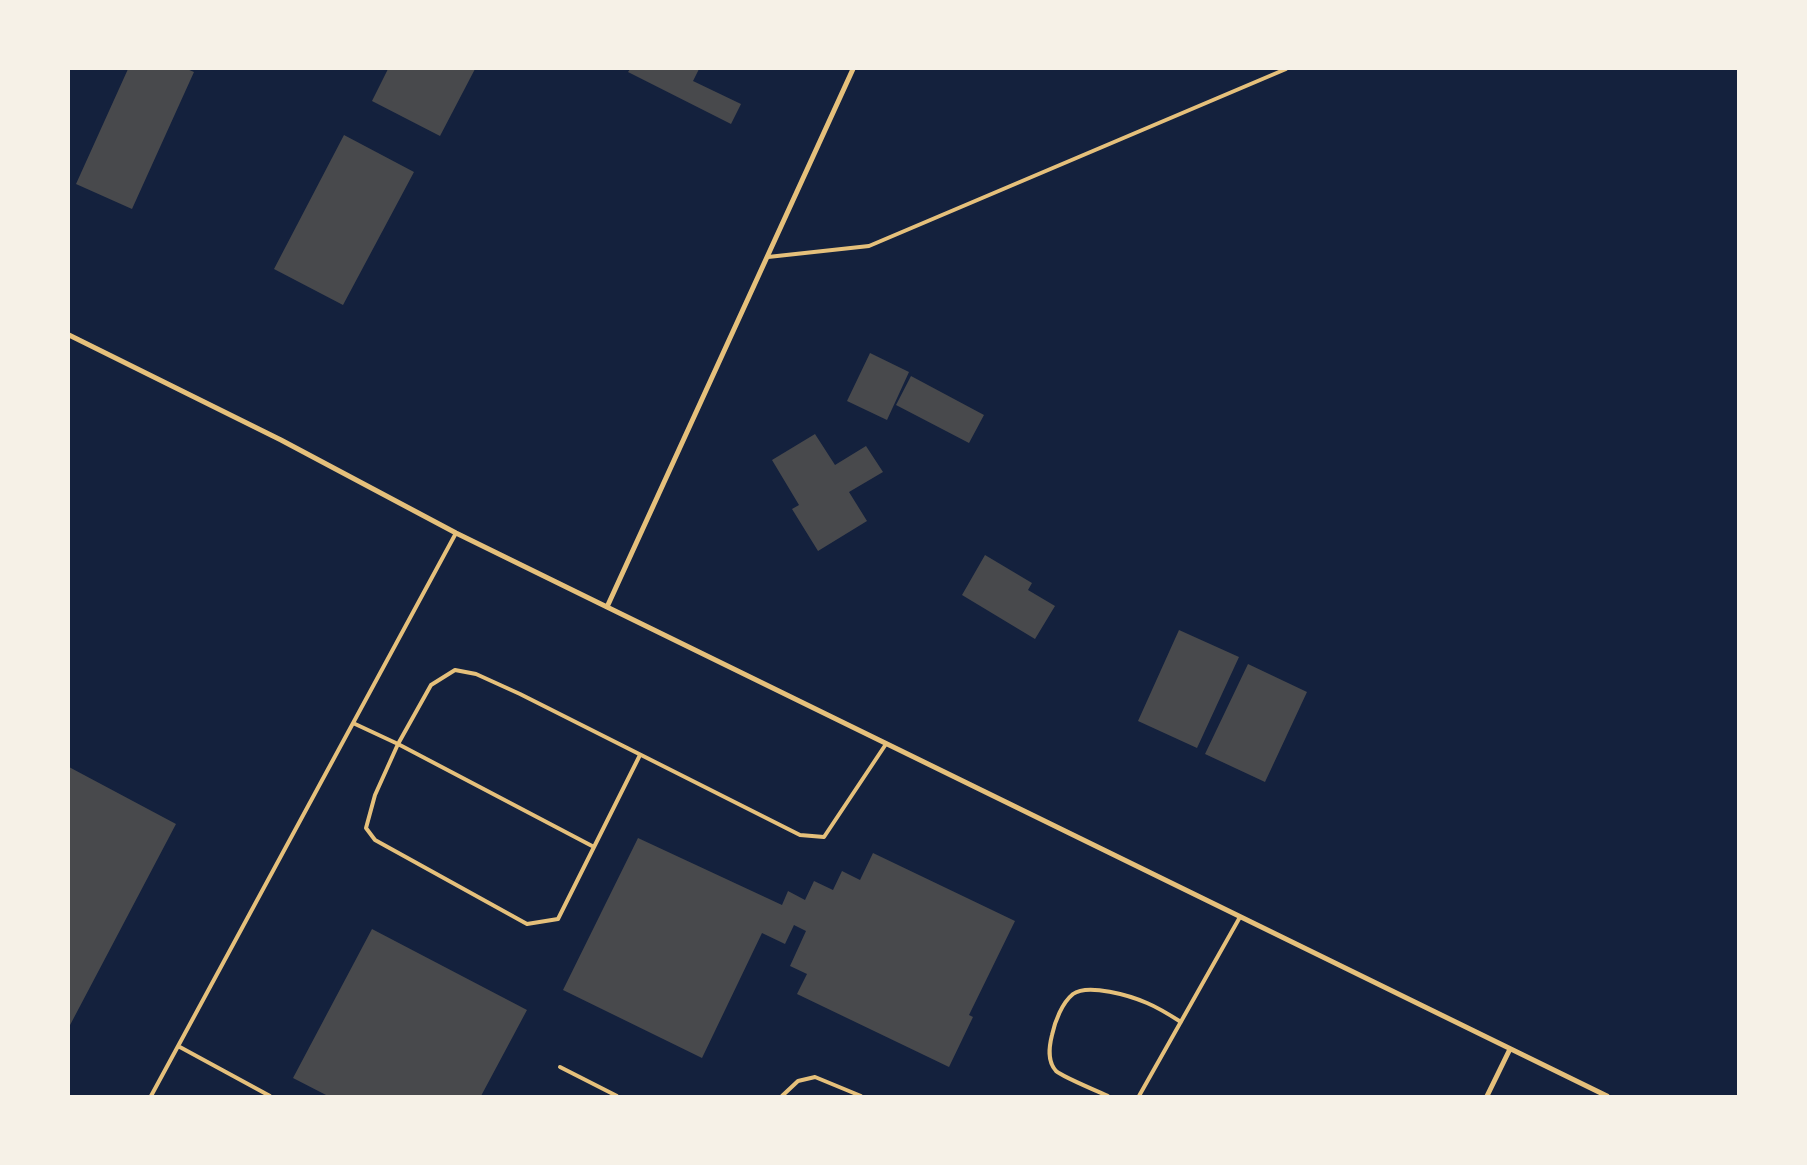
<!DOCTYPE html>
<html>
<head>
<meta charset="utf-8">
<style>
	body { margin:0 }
	#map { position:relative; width:1807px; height:1165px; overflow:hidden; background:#14213d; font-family:Rubik,sans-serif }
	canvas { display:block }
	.frame { position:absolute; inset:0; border:70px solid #f6f1e7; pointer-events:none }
</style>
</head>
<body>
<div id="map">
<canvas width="1807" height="1165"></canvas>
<div class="frame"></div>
</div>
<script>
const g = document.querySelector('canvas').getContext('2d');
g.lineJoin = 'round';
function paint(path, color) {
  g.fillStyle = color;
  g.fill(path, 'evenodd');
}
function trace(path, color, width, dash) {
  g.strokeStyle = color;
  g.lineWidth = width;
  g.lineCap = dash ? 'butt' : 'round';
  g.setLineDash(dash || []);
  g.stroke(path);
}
paint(new Path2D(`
	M 128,69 L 187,69 L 194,72 L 132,209 L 76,184 Z
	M 388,69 L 475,69 L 440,136 L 372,101 Z
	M 630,69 L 699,69 L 693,81 L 741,104 L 731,124 L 628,72 Z
	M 344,135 L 414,172 L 343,305 L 274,269 Z
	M 870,353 L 909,372 L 887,420 L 847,401 Z
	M 911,376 L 984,415 L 969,443 L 896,405 Z
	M 815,434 L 835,465 L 866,446 L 883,472 L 849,492 L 867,521 L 818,551 L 792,509 L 799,505 L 772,460 Z
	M 985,555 L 1032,583 L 1028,590 L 1055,606 L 1035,639 L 962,595 Z
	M 1179,630 L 1239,657 L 1197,748 L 1138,721 Z
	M 1248,664 L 1307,692 L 1265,782 L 1205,754 Z
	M 69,767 L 176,824 L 69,1027 Z
	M 638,838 L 782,905 L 788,891 L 805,900 L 814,881 L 833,890 L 842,871 L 860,880 L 873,853 L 1015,921 L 969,1015 L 973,1017 L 949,1067 L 797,994 L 807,974 L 790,966 L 806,931 L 794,925 L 785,944 L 762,933 L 702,1058 L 563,990 Z
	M 372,929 L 527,1010 L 481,1096 L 328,1096 L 293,1078 Z`), '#48494c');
trace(new Path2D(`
	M 768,257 L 869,246 L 1286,69
	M 353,723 L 398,744 L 431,685 L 455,670 L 476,674 L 520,694 L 800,835 L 824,837 L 886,744
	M 594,847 L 398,744 L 375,795 L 366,828 L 375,840 L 527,924 L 558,919 L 640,755
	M 178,1046 L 270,1096
	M 560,1067 L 617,1096
	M 151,1096 L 456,533
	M 782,1096 L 798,1081 L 815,1077 L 861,1096
	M 1108,1096 C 1099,1092 1061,1076 1056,1071 C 1047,1061 1049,1047 1052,1035 C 1055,1021 1062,1003 1073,994 C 1088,983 1131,996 1147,1003 C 1159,1008 1170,1015 1181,1022
	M 1139,1096 L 1240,917`), '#e5c07b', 4);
trace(new Path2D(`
	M 69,335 L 281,440 L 456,533 L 607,607 L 1607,1096
	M 607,607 L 853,69
	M 1487,1096 L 1510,1049`), '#e5c07b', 5);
</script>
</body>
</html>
